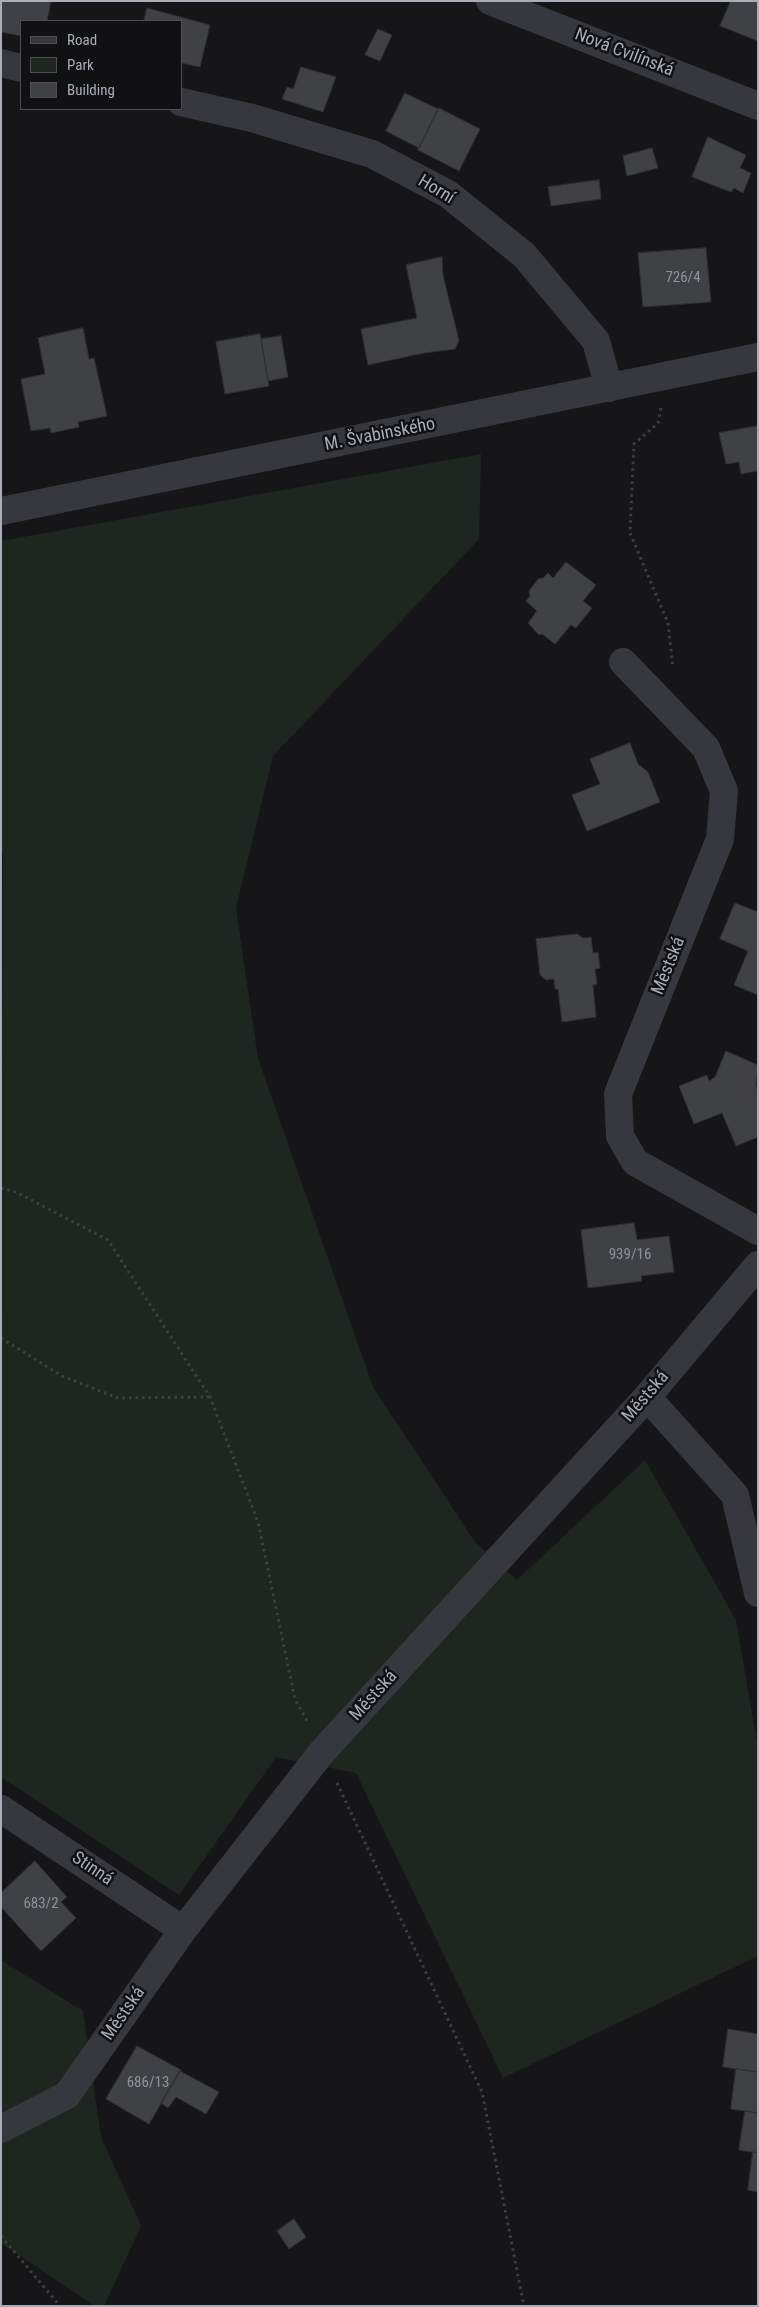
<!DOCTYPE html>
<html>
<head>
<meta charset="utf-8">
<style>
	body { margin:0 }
	#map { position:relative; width:759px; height:2307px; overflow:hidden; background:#161618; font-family:"Roboto Condensed",sans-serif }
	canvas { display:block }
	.frame { position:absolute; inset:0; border:2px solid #a8adb8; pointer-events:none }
	.legend { position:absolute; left:20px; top:20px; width:162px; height:90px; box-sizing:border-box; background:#111113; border:1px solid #4d4f55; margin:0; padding:6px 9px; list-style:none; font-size:15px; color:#a8adb8 }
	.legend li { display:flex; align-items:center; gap:10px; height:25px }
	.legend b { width:25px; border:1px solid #4d4f55 }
</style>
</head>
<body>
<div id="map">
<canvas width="759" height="2307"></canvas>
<div class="frame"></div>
<ul class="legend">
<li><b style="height:6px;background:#37383d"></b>Road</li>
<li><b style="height:14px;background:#1e261f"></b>Park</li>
<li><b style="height:14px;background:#404145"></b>Building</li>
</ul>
</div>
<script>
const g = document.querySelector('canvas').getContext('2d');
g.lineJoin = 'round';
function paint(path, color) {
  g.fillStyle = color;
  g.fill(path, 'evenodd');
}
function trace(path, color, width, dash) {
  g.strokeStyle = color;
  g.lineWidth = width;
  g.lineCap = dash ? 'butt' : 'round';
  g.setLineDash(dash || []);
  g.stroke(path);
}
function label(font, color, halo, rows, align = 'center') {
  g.font = font + ' "Roboto Condensed",sans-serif';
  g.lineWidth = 5;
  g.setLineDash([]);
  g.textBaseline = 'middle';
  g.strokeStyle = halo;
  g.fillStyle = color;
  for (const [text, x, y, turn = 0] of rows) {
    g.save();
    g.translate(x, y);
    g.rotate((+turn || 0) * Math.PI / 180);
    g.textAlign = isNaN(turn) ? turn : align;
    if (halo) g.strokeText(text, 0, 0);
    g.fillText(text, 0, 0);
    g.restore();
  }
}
paint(new Path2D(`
	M 481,454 L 479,539 L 273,756 L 236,908 L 258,1058 L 373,1387 L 475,1542 L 517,1580 L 645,1460 L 736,1620 L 758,1748 L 758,1956 L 503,2078 L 356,1773 L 276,1757 L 179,1895 L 1,1777 L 3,852 L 1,848 L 1,541 Z
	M 1,1960 L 83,2011 L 101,2137 L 141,2226 L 104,2306 L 95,2306 L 1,2243 Z`), '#1e261f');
const building = new Path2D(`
	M 1,1 L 51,1 L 47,21 L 21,21 L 21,36 L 1,32 Z
	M 731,1 L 758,1 L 758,41 L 720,26 Z
	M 147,8 L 210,25 L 200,67 L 181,63 L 181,21 L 144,21 Z
	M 378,29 L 392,35 L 380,61 L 365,55 Z
	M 301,67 L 336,77 L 323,112 L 282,99 L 287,87 L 293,89 Z
	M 405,93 L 438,109 L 419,148 L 386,131 Z
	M 439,108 L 480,129 L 459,171 L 418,150 Z
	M 708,137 L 746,155 L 740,168 L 751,173 L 743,193 L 734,188 L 731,192 L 692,177 Z
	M 652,148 L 658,168 L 627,176 L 623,156 Z
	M 599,180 L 601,199 L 551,206 L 548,187 Z
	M 706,248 L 711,302 L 643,307 L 638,253 Z
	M 442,257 L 443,275 L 459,341 L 455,349 L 424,353 L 368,365 L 361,329 L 417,318 L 406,265 Z
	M 83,328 L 89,359 L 94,358 L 107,416 L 78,422 L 79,427 L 51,433 L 50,428 L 31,431 L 21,379 L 45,374 L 38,338 Z
	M 260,334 L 269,386 L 225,394 L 216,342 Z
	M 281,336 L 288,377 L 268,381 L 261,339 Z
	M 758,426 L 758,471 L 741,474 L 739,462 L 726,464 L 719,433 Z
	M 566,562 L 596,585 L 583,601 L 592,608 L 576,628 L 571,625 L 555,644 L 542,634 L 539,635 L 528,623 L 537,611 L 526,601 L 530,596 L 529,591 L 538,579 L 543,578 L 548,573 L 553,578 Z
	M 630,743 L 638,764 L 648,772 L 660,802 L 587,831 L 572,795 L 600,784 L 590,759 Z
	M 735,903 L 758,912 L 758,995 L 734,985 L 748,951 L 720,939 Z
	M 577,934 L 583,938 L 591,937 L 593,953 L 598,952 L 600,968 L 595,969 L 597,984 L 593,985 L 596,1017 L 562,1022 L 558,989 L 555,989 L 554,979 L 546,980 L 540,975 L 536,939 Z
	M 726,1051 L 758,1065 L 756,1086 L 758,1092 L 758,1137 L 736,1146 L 722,1113 L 694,1124 L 679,1086 L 707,1075 L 709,1081 L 715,1077 Z
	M 634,1223 L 637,1240 L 669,1236 L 674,1272 L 641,1276 L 642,1281 L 588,1288 L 581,1230 Z
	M 35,1861 L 67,1897 L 61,1902 L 76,1918 L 41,1951 L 1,1907 L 1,1893 Z
	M 728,2029 L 758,2034 L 758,2072 L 723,2067 Z
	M 137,2046 L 181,2070 L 149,2124 L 106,2099 Z
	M 736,2069 L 758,2072 L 758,2113 L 731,2109 Z
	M 180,2071 L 219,2092 L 206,2114 L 176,2097 L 168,2108 L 161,2103 Z
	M 745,2111 L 758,2113 L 758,2153 L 739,2150 Z
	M 753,2152 L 758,2153 L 758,2192 L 748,2190 Z
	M 294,2219 L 306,2237 L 289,2249 L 277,2231 Z`);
paint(building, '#404145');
trace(building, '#303034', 1);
trace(new Path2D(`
	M 661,408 L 658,423 L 634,444 L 630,533 L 668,623 L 673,668
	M 1,1188 L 16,1192 L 108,1240 L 210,1397 L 258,1522 L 295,1699 L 307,1721
	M 1,1338 L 62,1376 L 118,1398 L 210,1397
	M 337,1783 L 482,2092 L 524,2306
	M 1,2236 L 60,2306`), '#3d3f44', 3, [2.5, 4]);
trace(new Path2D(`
	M 490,1 L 758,106
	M 1,63 L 21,68
	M 181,102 L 252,118 L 372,154 L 448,194 L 524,255 L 596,341 L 609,388
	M 1,511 L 758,357
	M 623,662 L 706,748 L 724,791 L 720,839 L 618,1094 L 620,1136 L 635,1162 L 758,1231
	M 647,1397 L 735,1495 L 758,1593
	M 1,1809 L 183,1930
	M 1,2129 L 67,2095 L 183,1930 L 322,1752 L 647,1397 L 758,1265`), '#37383d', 28);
label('15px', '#8e929b', null, [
	["726/4",683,278],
	["939/16",630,1255],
	["683/2",41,1904],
	["686/13",148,2083]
]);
label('18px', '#a8adb8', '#111113', [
	["Nová Cvilínská",624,53,21],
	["Horní",436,190,31],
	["M. Švabinského",380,435,-11],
	["Městská",669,966,-68],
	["Městská",646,1397,-49],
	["Městská",374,1696,-48],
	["Stinná",92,1869,34],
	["Městská",124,2014,-55]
]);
</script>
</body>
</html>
